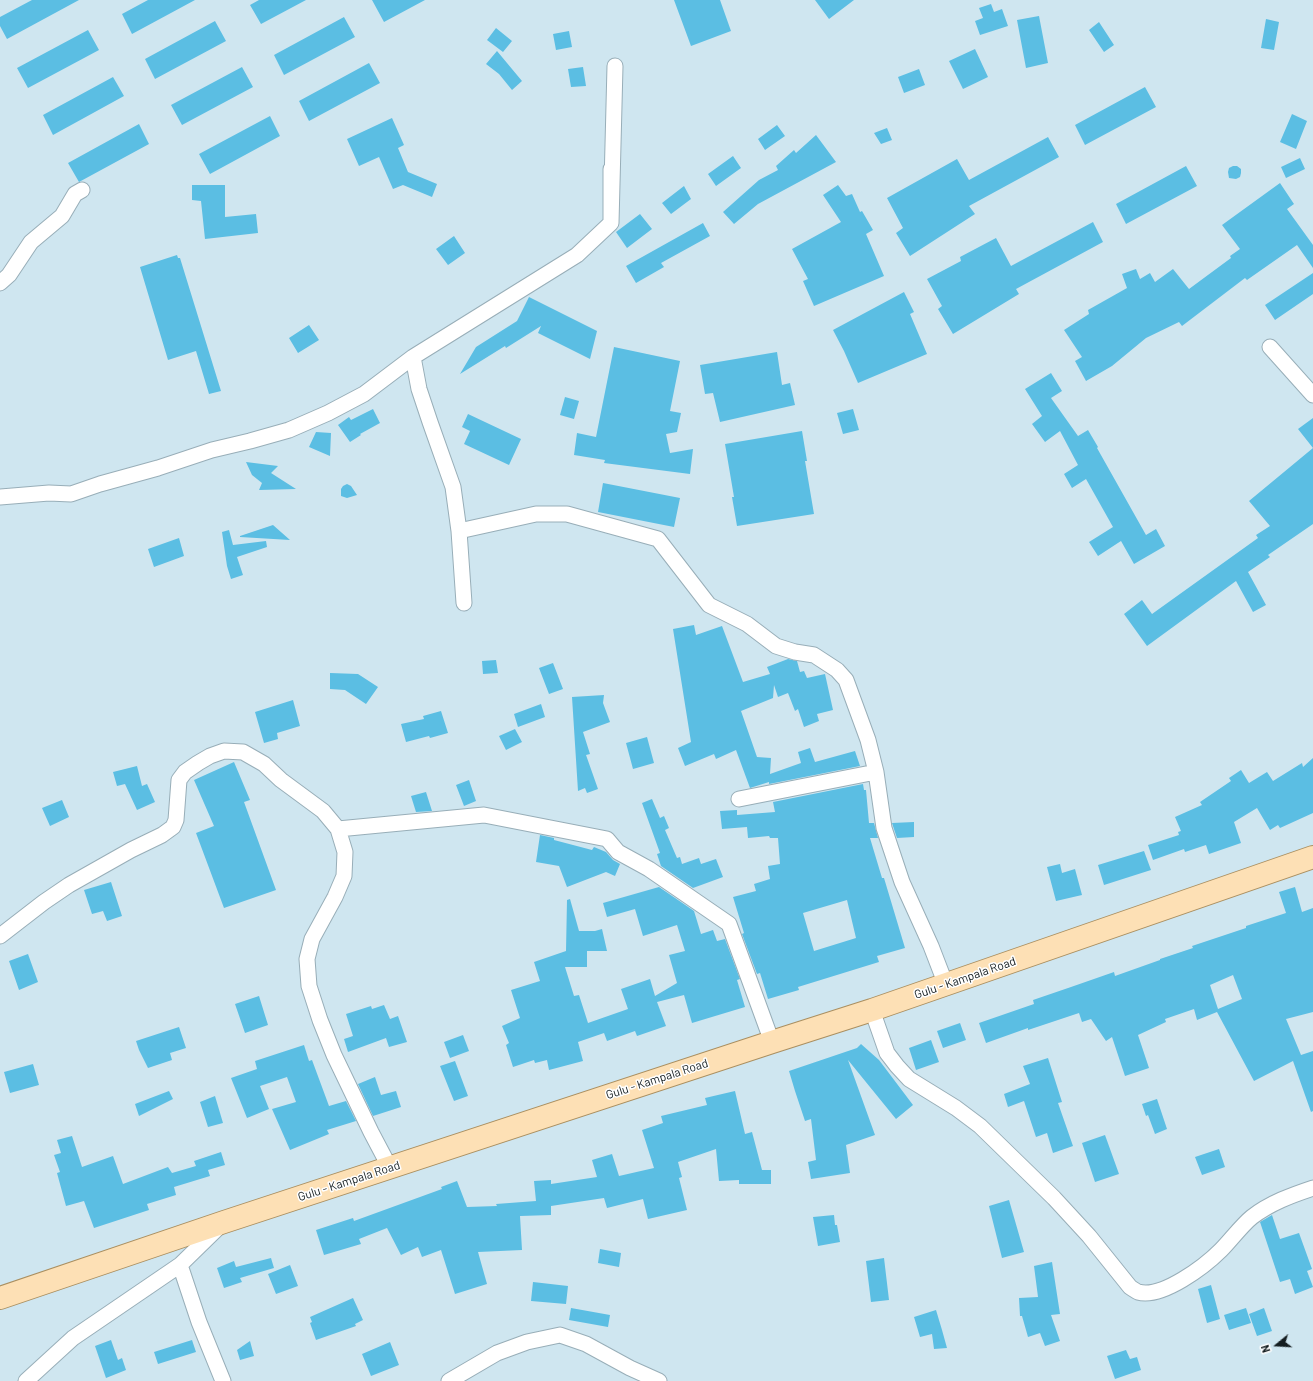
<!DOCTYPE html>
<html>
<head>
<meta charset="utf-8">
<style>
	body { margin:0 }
	#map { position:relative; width:1313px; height:1381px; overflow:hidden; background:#cfe6f0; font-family:Barlow,sans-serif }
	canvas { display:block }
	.north { position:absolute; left:1257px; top:1325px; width:40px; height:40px; -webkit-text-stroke:3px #fff; paint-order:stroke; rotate:252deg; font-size:11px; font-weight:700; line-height:16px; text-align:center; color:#141d20 }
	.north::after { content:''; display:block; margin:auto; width:14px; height:18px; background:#141d20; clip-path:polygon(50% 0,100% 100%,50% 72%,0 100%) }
</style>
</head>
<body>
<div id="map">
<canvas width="1313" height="1381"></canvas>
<div class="north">N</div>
</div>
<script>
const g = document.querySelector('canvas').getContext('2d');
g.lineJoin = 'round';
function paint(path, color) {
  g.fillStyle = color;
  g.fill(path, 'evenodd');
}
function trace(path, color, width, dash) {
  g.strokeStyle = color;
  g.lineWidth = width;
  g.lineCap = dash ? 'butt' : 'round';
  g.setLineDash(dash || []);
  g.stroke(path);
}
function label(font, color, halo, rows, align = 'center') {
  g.font = font + ' Barlow,sans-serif';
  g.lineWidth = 3;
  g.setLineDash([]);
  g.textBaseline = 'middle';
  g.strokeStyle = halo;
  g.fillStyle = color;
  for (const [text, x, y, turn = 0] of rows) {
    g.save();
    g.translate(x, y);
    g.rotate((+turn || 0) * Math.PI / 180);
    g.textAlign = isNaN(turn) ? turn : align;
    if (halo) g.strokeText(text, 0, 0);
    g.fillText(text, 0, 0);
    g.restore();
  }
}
paint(new Path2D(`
	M 32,0 L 79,0 L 7,39 L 0,26 L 0,17 Z
	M 148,0 L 195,0 L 132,34 L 122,14 Z
	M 259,0 L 306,0 L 261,24 L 250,5 Z
	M 372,0 L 425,0 L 384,22 Z
	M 674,0 L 720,0 L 731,31 L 691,46 Z
	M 815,0 L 854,0 L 829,19 Z
	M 991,4 L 994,12 L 1002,9 L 1008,26 L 980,35 L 975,21 L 983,18 L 979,8 Z
	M 1039,16 L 1048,63 L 1026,68 L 1017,20 Z
	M 344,17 L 355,37 L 284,75 L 274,55 Z
	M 1266,19 L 1279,22 L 1274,50 L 1261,48 Z
	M 215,21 L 226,41 L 155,79 L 145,59 Z
	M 1099,22 L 1114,45 L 1104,52 L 1089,30 Z
	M 496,28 L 512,41 L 503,52 L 487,40 Z
	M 88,30 L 99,50 L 28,88 L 17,68 Z
	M 569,31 L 572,47 L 556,50 L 553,34 Z
	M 975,49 L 988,77 L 963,89 L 949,61 Z
	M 497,51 L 522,81 L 512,90 L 499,74 L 486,64 Z
	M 369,63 L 380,83 L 309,121 L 299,101 Z
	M 242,67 L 253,87 L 182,125 L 171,105 Z
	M 583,67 L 586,86 L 571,87 L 568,69 Z
	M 919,69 L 925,85 L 904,93 L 898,77 Z
	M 113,77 L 124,96 L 53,135 L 43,115 Z
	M 1145,87 L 1156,107 L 1085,145 L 1075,125 Z
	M 1292,114 L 1307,121 L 1296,149 L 1280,142 Z
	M 270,116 L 280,136 L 210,174 L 199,154 Z
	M 392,118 L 404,145 L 398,148 L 408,172 L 437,184 L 432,197 L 403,185 L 393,189 L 379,157 L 359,166 L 347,139 Z
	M 139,124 L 149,144 L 79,182 L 68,163 Z
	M 777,125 L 785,136 L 765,150 L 758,139 Z
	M 887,128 L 892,140 L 881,144 L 874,133 Z
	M 816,135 L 836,162 L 758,204 L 734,224 L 723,212 L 759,180 L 778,170 L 776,166 L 794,150 L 796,153 Z
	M 1048,137 L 1059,157 L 969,206 L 975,214 L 910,256 L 896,233 L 903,228 L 887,198 L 957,159 L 969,180 Z
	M 733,156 L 741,168 L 716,186 L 708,174 Z
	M 1300,158 L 1305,169 L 1286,178 L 1281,167 Z
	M 1186,166 L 1197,186 L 1126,224 L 1116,204 Z
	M 1233,166 L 1237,166 L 1241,169 L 1241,173 L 1240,177 L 1236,179 L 1229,178 L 1228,172 L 1229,168 Z
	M 1280,183 L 1294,204 L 1287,209 L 1313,245 L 1313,268 L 1297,245 L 1247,280 L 1245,278 L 1182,326 L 1179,322 L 1146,338 L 1112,366 L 1086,381 L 1075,361 L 1082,357 L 1064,330 L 1089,314 L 1088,310 L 1127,288 L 1122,274 L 1136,269 L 1140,279 L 1150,273 L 1155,282 L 1173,269 L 1189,289 L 1231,258 L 1230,256 L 1240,249 L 1222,225 Z
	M 192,185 L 225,185 L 225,217 L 256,214 L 258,233 L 205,239 L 201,201 L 192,200 Z
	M 838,185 L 846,196 L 852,194 L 860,212 L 862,211 L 873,230 L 866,234 L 884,276 L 814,306 L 803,281 L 808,279 L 792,249 L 841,222 L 823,195 Z
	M 684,186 L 691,199 L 671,214 L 662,203 Z
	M 640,214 L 652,229 L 627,248 L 616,232 Z
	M 1093,222 L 1103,242 L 1016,289 L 1019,294 L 953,334 L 938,309 L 942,306 L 927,279 L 961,261 L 960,257 L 996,238 L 1011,266 Z
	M 703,223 L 710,236 L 661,263 L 664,267 L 636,283 L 626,266 Z
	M 454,236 L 465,253 L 448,265 L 436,249 Z
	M 177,255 L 178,258 L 180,258 L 221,391 L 209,394 L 196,351 L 168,360 L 140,267 Z
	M 1313,273 L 1313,294 L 1275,320 L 1265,305 Z
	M 904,292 L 914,312 L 910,314 L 927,354 L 858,383 L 844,351 L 833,330 Z
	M 529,297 L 597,331 L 590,359 L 538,333 L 541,326 L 506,348 L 505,346 L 460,374 L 476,347 L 517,321 Z
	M 309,325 L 319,340 L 298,353 L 289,338 Z
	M 614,347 L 680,361 L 670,411 L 681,413 L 677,432 L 666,434 L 670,453 L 693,449 L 690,474 L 604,463 L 605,460 L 574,455 L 577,433 L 596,437 Z
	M 777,352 L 782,385 L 790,383 L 795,405 L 720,422 L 713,393 L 705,394 L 700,365 Z
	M 1051,373 L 1062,391 L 1051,398 L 1078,436 L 1088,430 L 1098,447 L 1097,448 L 1146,535 L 1156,529 L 1165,546 L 1134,564 L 1121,541 L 1098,556 L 1089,542 L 1113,527 L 1086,479 L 1072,488 L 1064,474 L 1078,465 L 1060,431 L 1045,442 L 1032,424 L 1042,416 L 1025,389 Z
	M 565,397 L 579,401 L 574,419 L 560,415 Z
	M 373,409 L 380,423 L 360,434 L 361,435 L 350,442 L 338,425 L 349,417 L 351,420 Z
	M 853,409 L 859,430 L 843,434 L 837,413 Z
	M 468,414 L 521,439 L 509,465 L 464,444 L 470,431 L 462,427 Z
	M 1313,418 L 1313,524 L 1268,555 L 1270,557 L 1248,572 L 1266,605 L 1253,612 L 1236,581 L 1147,646 L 1124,614 L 1142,600 L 1152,614 L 1258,538 L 1256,535 L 1270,526 L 1249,501 L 1313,448 L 1298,429 Z
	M 802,431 L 807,461 L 805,461 L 814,514 L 737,526 L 732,497 L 734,497 L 725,444 Z
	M 316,432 L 331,433 L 330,456 L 309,447 Z
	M 246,462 L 278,466 L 271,473 L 296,489 L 259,490 L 262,483 L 252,475 Z
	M 603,483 L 680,498 L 674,527 L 598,512 Z
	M 347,484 L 351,486 L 357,495 L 347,498 L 341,496 L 341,489 L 343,486 Z
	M 273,525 L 290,540 L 240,537 L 240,536 Z
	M 229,530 L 233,545 L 266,541 L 267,547 L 237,557 L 243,575 L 231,579 L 227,566 L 222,532 Z
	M 179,538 L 184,556 L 154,567 L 148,549 Z
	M 694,625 L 696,635 L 722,626 L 743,682 L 770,674 L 767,667 L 788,659 L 797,661 L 800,672 L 804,671 L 807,678 L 825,674 L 833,710 L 817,714 L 819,721 L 804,727 L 798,709 L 795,711 L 788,693 L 778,697 L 774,685 L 773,698 L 741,711 L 757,757 L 771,758 L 770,774 L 801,763 L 798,752 L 810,748 L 815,762 L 855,751 L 860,766 L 769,784 L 769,782 L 750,788 L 736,750 L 716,759 L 714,754 L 685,766 L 678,748 L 691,742 L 673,629 Z
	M 496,660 L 498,673 L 483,674 L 482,661 Z
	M 553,663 L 563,689 L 549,694 L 539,668 Z
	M 330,673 L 358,674 L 378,687 L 366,704 L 345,690 L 330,689 Z
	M 604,695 L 603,703 L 610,722 L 583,732 L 590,754 L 586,755 L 598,789 L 587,793 L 585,788 L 578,791 L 572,697 Z
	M 293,700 L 300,726 L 277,733 L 278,739 L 264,743 L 255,712 Z
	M 541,704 L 545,717 L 518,727 L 514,714 Z
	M 441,711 L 448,733 L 430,738 L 429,736 L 406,742 L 401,724 L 424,719 L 423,716 Z
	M 515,729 L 522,742 L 506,750 L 499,736 Z
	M 647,737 L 654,763 L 633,769 L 626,743 Z
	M 1313,758 L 1313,813 L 1280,828 L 1278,825 L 1270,830 L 1257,808 L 1234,822 L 1241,843 L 1209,854 L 1206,845 L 1185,852 L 1184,849 L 1153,860 L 1148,845 L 1179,835 L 1178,832 L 1181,831 L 1175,817 L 1202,805 L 1200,802 L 1231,781 L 1229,778 L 1241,770 L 1249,783 L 1267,772 L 1273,781 L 1302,763 L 1303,767 Z
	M 234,762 L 250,800 L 244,802 L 276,890 L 224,908 L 196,833 L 214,826 L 194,780 Z
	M 137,766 L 142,786 L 147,784 L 155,802 L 137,810 L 125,784 L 117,786 L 113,772 Z
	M 469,780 L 476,801 L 464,806 L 456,785 Z
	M 863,784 L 864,790 L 866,790 L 869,823 L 874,823 L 878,838 L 870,838 L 882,878 L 884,878 L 905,948 L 877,956 L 879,962 L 798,987 L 799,990 L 768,999 L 760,973 L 757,974 L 742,934 L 744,933 L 733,897 L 756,891 L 754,884 L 770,879 L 768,866 L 780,864 L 778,838 L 770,838 L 769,836 L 748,838 L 747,827 L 722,829 L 720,811 L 737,810 L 737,815 L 775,812 L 773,802 ZM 847,900 L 856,938 L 814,951 L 803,913 Z
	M 426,792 L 432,811 L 416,812 L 411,796 Z
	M 652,799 L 660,818 L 664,816 L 669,828 L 665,830 L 677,858 L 680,857 L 682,864 L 699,858 L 701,864 L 716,859 L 723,877 L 693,888 L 661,866 L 657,854 L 660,853 L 642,803 Z
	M 62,800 L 69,817 L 50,826 L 42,808 Z
	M 914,822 L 914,837 L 897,838 L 892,823 Z
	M 540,835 L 554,838 L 554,840 L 592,850 L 594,847 L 606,852 L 613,860 L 620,864 L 615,876 L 606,872 L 567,887 L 559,866 L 536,862 Z
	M 1144,851 L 1151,870 L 1104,885 L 1098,865 Z
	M 1060,864 L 1062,873 L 1075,869 L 1082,895 L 1056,901 L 1047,867 Z
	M 111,882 L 122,916 L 107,921 L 103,911 L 92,914 L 84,890 Z
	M 659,887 L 694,911 L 701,934 L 713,930 L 717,941 L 725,939 L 740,979 L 737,980 L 745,1007 L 692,1023 L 684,995 L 657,1002 L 666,1026 L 637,1036 L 635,1031 L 607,1041 L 604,1033 L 578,1042 L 583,1061 L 549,1070 L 547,1060 L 535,1063 L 534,1060 L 513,1067 L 506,1045 L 509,1043 L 502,1026 L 520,1018 L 511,990 L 540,981 L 534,962 L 566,951 L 567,900 L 570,899 L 579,931 L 595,931 L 602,929 L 607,951 L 587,951 L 587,967 L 565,967 L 574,996 L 579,995 L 588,1023 L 628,1009 L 621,989 L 650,979 L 655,996 L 677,983 L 669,955 L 685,951 L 677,925 L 643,936 L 635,909 L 607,917 L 603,903 Z
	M 1295,887 L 1302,912 L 1313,908 L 1313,1012 L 1286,1019 L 1301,1055 L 1313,1051 L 1313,1111 L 1311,1112 L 1293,1061 L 1254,1081 L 1217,1012 L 1197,1020 L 1194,1009 L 1165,1019 L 1166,1022 L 1138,1035 L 1149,1068 L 1125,1076 L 1112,1037 L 1106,1041 L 1091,1019 L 1082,1022 L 1079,1013 L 1028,1030 L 1028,1028 L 986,1043 L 979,1023 L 1034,1004 L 1033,1000 L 1071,987 L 1114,972 L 1115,976 L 1160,960 L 1160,959 L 1193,948 L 1192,946 L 1246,928 L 1246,926 L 1286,913 L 1279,892 ZM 1233,975 L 1242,999 L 1218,1009 L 1210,985 Z
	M 28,954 L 38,982 L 19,990 L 9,961 Z
	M 259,996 L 268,1025 L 245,1033 L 235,1004 Z
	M 384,1005 L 390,1019 L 398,1016 L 407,1042 L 389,1047 L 386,1038 L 348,1052 L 344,1039 L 353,1036 L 346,1014 L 371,1006 L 372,1009 Z
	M 960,1023 L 966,1040 L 943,1048 L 937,1031 Z
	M 179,1027 L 186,1048 L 170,1053 L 172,1060 L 148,1068 L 139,1050 L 136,1041 Z
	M 463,1035 L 469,1051 L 450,1058 L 444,1042 Z
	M 931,1040 L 939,1062 L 916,1070 L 909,1048 Z
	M 861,1044 L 879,1060 L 913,1105 L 896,1119 L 848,1060 L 875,1135 L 846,1145 L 850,1173 L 811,1179 L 808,1162 L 816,1160 L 811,1119 L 805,1121 L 795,1091 L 789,1071 L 857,1048 Z
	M 304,1045 L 309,1061 L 312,1060 L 329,1106 L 346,1101 L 356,1121 L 327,1130 L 329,1134 L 290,1150 L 272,1109 L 296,1102 L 287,1077 L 260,1086 L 269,1109 L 247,1118 L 231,1078 L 257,1069 L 255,1061 Z
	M 1048,1058 L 1062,1102 L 1058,1103 L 1073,1146 L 1053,1153 L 1047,1133 L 1036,1137 L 1024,1101 L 1008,1107 L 1004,1094 L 1030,1084 L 1023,1066 Z
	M 455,1061 L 468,1096 L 454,1101 L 440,1066 Z
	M 33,1064 L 39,1085 L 10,1093 L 4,1072 Z
	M 375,1077 L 381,1095 L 396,1091 L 401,1107 L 373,1116 L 358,1084 Z
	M 169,1091 L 173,1099 L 139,1116 L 135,1104 Z
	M 735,1091 L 745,1134 L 752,1132 L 762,1170 L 771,1170 L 771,1184 L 739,1184 L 739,1180 L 719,1181 L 716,1149 L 678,1162 L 682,1177 L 679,1178 L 687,1210 L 648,1219 L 643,1199 L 607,1208 L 604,1198 L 551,1206 L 551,1215 L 520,1216 L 522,1250 L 478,1252 L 487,1284 L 455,1294 L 441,1250 L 422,1257 L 418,1247 L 401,1255 L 387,1228 L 359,1239 L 361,1244 L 324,1255 L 316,1230 L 353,1218 L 354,1221 L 442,1189 L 441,1187 L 457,1181 L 467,1207 L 497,1206 L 496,1204 L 536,1201 L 534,1181 L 551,1180 L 551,1184 L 597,1177 L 592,1160 L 612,1154 L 619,1176 L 654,1168 L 642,1130 L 663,1123 L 661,1116 L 707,1105 L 705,1098 Z
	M 215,1096 L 223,1123 L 208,1127 L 200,1102 Z
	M 1157,1099 L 1167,1129 L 1155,1134 L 1148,1115 L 1146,1116 L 1142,1104 Z
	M 1105,1135 L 1119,1174 L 1095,1182 L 1082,1143 Z
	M 72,1136 L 82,1167 L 113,1156 L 123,1184 L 168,1167 L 172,1173 L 196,1166 L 194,1161 L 221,1152 L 225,1165 L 208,1170 L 210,1176 L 174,1187 L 176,1195 L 147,1204 L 149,1210 L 94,1228 L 84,1201 L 66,1206 L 57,1173 L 60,1172 L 54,1155 L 61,1153 L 57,1140 Z
	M 1219,1149 L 1225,1167 L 1202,1175 L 1195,1157 Z
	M 1009,1200 L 1024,1252 L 1002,1258 L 989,1206 Z
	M 834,1215 L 835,1225 L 837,1225 L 840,1242 L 818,1246 L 813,1217 Z
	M 1272,1215 L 1280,1239 L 1299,1233 L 1312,1269 L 1307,1271 L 1313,1287 L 1295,1294 L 1290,1279 L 1280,1282 L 1260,1222 Z
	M 600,1249 L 621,1253 L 619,1267 L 598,1263 Z
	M 271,1258 L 274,1268 L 240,1278 L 242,1282 L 224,1288 L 217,1268 L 234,1261 L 236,1267 Z
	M 884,1258 L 889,1300 L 871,1302 L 866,1261 Z
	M 1052,1262 L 1060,1314 L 1051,1315 L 1060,1341 L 1045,1346 L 1040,1333 L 1028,1337 L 1022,1316 L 1020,1316 L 1019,1298 L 1038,1297 L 1034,1266 Z
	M 290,1265 L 298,1286 L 276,1294 L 268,1274 Z
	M 533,1282 L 568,1286 L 566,1304 L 531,1301 Z
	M 1211,1285 L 1220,1319 L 1207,1323 L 1198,1289 Z
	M 353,1298 L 363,1320 L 355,1324 L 356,1326 L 316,1340 L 310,1323 L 312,1322 L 310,1317 Z
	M 571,1308 L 610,1315 L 608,1327 L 569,1320 Z
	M 1246,1308 L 1251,1323 L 1229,1330 L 1224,1315 Z
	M 1264,1308 L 1272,1331 L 1257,1336 L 1249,1314 Z
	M 936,1310 L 942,1330 L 947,1348 L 934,1349 L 932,1334 L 920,1337 L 914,1317 Z
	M 111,1340 L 118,1360 L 122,1358 L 126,1370 L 106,1378 L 95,1346 Z
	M 192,1340 L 196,1352 L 158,1364 L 154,1352 Z
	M 250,1341 L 254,1356 L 240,1360 L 237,1350 Z
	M 390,1342 L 399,1365 L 371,1376 L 362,1354 Z
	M 1126,1350 L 1130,1359 L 1137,1357 L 1141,1370 L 1115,1379 L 1107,1356 Z`), '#5bbee3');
const street = new Path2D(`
	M 611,169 L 611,223 L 615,66
	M 0,283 L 9,275 L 31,242 L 62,216 L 75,194 L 82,190
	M 1270,347 L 1313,395
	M 413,357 L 419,389 L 430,422 L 453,487 L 459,531 L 464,603
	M 0,497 L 49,493 L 71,494 L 100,484 L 158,468 L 212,450 L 250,441 L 289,430 L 328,413 L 364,394 L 413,357 L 577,255 L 611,223
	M 459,531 L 536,514 L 567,514 L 658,539 L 709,605 L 747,624 L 776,646 L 795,652 L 814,655 L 837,670 L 846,680 L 868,740 L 876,772 L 884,828 L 902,882 L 931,946 L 946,985
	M 739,799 L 876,772
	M 338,829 L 484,815 L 607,839 L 618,852 L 649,869 L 729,924 L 772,1042
	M 0,936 L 44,902 L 69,885 L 131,850 L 162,835 L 173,827 L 176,820 L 179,780 L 185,772 L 198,763 L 210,756 L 224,751 L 243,752 L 264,764 L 281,780 L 323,811 L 338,829 L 345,852 L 344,876 L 335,897 L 312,939 L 307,959 L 309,986 L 320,1020 L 334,1055 L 371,1132 L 390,1168
	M 872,1010 L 887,1053 L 897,1066 L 909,1079 L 956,1108 L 980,1126 L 1054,1198 L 1089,1236 L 1130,1287 C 1133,1289 1136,1291 1138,1292 C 1162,1299 1205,1266 1221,1250 C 1230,1241 1242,1225 1252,1217 C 1270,1203 1292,1195 1313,1188
	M 180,1265 L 199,1322 L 223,1381
	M 26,1381 L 73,1338 L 180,1265 L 221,1225
	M 449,1381 L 497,1353 L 527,1342 L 560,1335 L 586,1344 L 630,1368 L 659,1381`);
const primary = new Path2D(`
	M 0,1298 L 224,1222 L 772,1042 L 872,1010 L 1313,857`);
trace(street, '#98aeb8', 17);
trace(primary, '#aa8f60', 24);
trace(street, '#fff', 15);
trace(primary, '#fde0b5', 22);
label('12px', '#141d20', '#fff', [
	["Gulu - Kampala Road",965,978,-19],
	["Gulu - Kampala Road",657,1079,-18],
	["Gulu - Kampala Road",349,1181,-18]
]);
</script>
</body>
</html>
